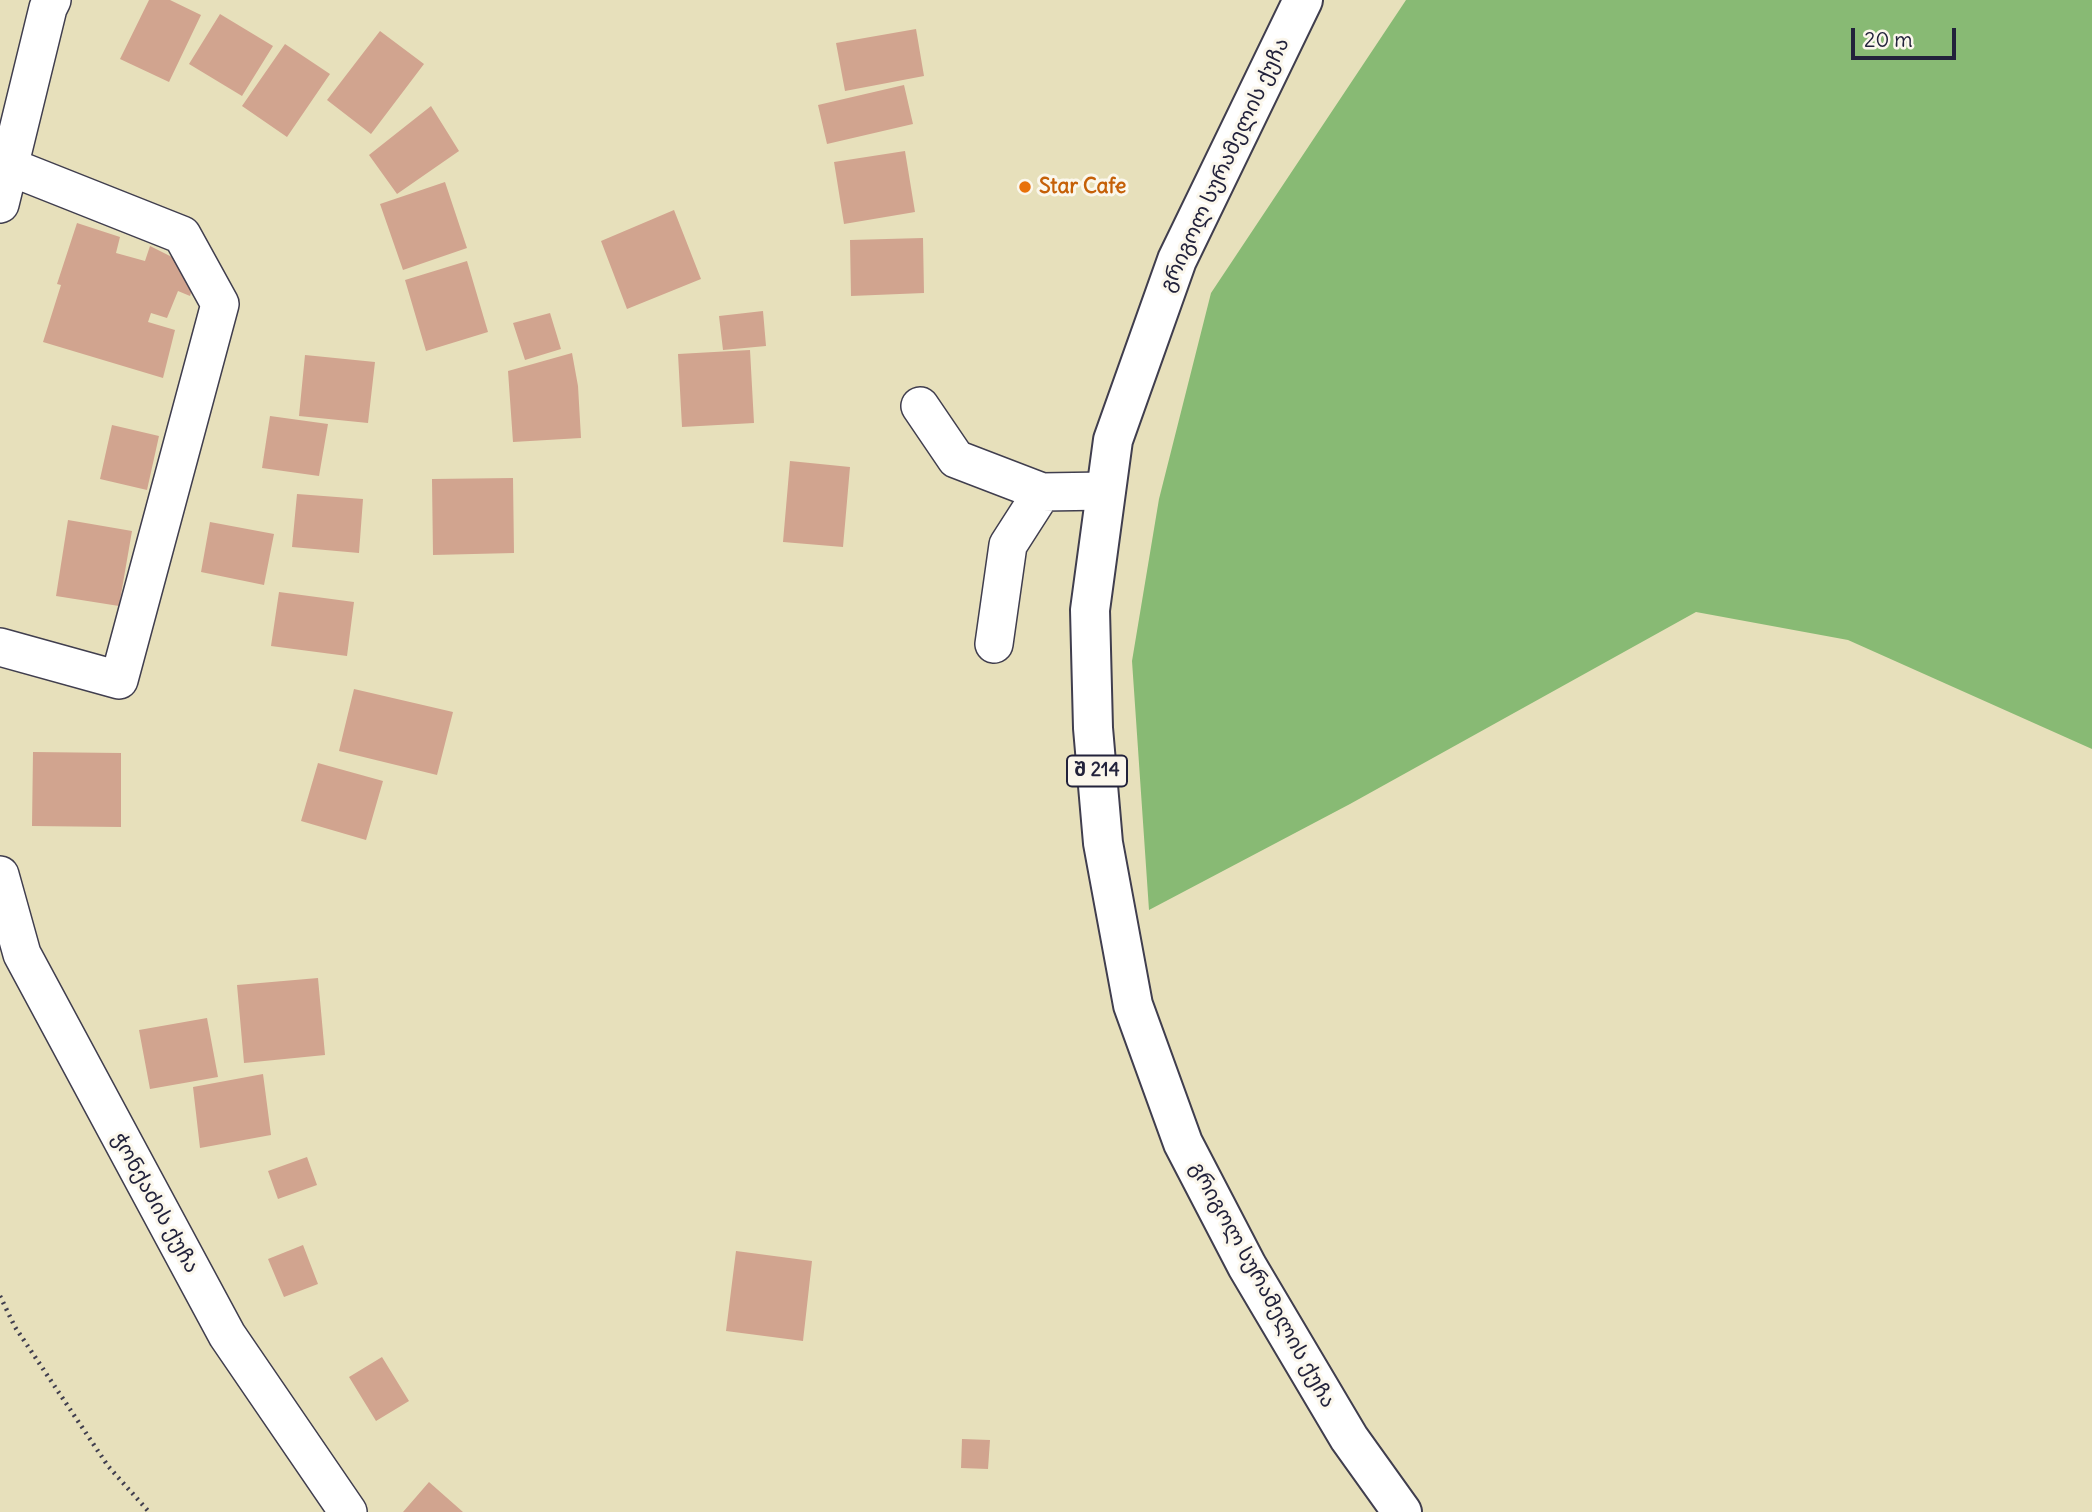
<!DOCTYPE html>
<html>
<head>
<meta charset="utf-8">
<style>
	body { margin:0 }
	#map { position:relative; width:2092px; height:1512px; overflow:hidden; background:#e7e0bb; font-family:Delius,sans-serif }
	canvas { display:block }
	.scale { position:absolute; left:1851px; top:28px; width:105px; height:32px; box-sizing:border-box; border:4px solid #22223b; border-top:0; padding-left:9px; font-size:21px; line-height:24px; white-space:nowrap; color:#22223b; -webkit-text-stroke:5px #fbf7ec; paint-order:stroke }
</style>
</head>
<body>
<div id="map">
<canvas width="2092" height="1512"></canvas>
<div class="scale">20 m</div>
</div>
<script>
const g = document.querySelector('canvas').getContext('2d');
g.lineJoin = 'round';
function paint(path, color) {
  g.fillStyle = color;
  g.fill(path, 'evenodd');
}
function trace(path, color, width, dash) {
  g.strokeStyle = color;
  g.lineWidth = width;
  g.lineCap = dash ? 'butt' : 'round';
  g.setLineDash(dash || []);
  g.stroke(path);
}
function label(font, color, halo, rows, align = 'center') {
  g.font = font + ' Delius,"Noto Sans Georgian",sans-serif';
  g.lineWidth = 6;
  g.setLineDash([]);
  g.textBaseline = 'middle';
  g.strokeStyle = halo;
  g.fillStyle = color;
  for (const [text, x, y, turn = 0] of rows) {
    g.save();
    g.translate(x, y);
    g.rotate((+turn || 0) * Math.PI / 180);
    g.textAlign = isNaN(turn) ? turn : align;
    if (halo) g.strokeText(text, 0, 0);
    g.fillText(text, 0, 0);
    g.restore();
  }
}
paint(new Path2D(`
	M 1406,0 L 2092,0 L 2092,749 L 1848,640 L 1696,612 L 1350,804 L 1149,910 L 1132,661 L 1159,499 L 1211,293 Z`), '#88ba74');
paint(new Path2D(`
	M 149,0 L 170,0 L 201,15 L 169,82 L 120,59 Z
	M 220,14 L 273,46 L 242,96 L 189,64 Z
	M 916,29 L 924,76 L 845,91 L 836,43 Z
	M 380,31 L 424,64 L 371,134 L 327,100 Z
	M 285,44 L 330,74 L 287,137 L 242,106 Z
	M 904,85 L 913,124 L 827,144 L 818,105 Z
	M 431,106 L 459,151 L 397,194 L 369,155 Z
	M 905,151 L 915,212 L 844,224 L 834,162 Z
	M 445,182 L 467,248 L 403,270 L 380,204 Z
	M 674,210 L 701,279 L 627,309 L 601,241 Z
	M 77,223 L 120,237 L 116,253 L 145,261 L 150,246 L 198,270 L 190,296 L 178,291 L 167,318 L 151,313 L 148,322 L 175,330 L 163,378 L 43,342 L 61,285 L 57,284 Z
	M 923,238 L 924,293 L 851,296 L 850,240 Z
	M 467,261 L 488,332 L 426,351 L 405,280 Z
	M 763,311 L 766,346 L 723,350 L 719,316 Z
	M 550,313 L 561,349 L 525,360 L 513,323 Z
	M 750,350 L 754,423 L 682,427 L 678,354 Z
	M 572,353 L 578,386 L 581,438 L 513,442 L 508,371 Z
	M 305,355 L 375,362 L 368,423 L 299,416 Z
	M 270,416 L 328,424 L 319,476 L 262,468 Z
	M 112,425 L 159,436 L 147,490 L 100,479 Z
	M 790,461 L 850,467 L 843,547 L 783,542 Z
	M 513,478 L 514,553 L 433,555 L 432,479 Z
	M 297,494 L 363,499 L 359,553 L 292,547 Z
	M 68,520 L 132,531 L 119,606 L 56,596 Z
	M 210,522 L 274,534 L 264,585 L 201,572 Z
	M 279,592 L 354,602 L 347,656 L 271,646 Z
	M 354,689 L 453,712 L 437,775 L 339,751 Z
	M 33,752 L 121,753 L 121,827 L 32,826 Z
	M 318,763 L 383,781 L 366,840 L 301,821 Z
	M 318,978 L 325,1055 L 244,1063 L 237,985 Z
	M 207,1018 L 218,1077 L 150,1089 L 139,1030 Z
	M 263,1074 L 271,1135 L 200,1148 L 193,1087 Z
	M 307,1157 L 317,1185 L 278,1199 L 268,1171 Z
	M 303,1245 L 318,1284 L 284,1297 L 268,1259 Z
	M 736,1251 L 812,1261 L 803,1341 L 726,1331 Z
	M 382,1357 L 409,1401 L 376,1421 L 349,1377 Z
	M 962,1439 L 990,1440 L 988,1469 L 961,1468 Z
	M 429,1482 L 463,1512 L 403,1512 Z`), '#d1a48f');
const minor = new Path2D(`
	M 0,204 L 48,8 L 52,0
	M 920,406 L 956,459 L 1042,492
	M 994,644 L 1008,545 L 1042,492 L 1106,491
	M 0,647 L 119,680 L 220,304 L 182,235 L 8,166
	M 0,875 L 22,954 L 227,1335 L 348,1512`);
const major = new Path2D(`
	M 1303,0 L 1177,260 L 1113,440 L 1090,610 L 1093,728 L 1103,843 L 1133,1005 L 1183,1143 L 1247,1266 L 1349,1438 L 1402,1512`);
trace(minor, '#403e4e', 40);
trace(major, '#403e4e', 42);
trace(new Path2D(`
	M 0,1296 L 15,1327 L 108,1466 L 149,1512`), '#403e4e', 4.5, [2, 5]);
trace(minor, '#fff', 37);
trace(major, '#fff', 38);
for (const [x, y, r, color] of [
	[1025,187,7,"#e8710a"]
]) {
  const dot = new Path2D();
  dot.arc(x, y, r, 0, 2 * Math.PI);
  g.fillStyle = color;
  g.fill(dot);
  trace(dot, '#fbf7ec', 2.5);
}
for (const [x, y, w] of [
	[1097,771,60]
]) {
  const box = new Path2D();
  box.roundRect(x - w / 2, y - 15.5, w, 31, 5);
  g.fillStyle = '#fbf7ec';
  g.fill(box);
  trace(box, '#22223b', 2);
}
label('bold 19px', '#22223b', null, [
	["შ 214",1097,771]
]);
label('21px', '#22223b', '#fbf7ec', [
	["გრიგოლ სურამელის ქუჩა",1225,165,-65],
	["ჭონქაძის ქუჩა",155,1203,61],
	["გრიგოლ სურამელის ქუჩა",1262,1285,61]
]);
label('bold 21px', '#c56008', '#fbf7ec', [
	["Star Cafe",1039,187]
], 'left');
</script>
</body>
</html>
